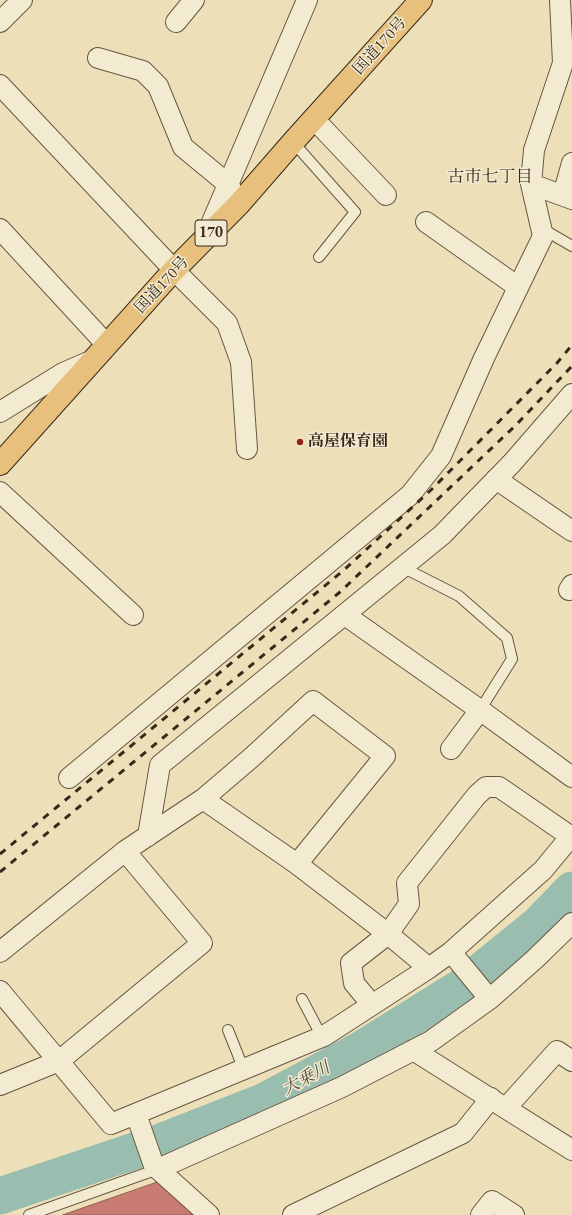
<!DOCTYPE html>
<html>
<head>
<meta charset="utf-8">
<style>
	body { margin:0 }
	canvas { display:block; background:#ede0b8 }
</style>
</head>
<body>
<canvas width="572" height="1215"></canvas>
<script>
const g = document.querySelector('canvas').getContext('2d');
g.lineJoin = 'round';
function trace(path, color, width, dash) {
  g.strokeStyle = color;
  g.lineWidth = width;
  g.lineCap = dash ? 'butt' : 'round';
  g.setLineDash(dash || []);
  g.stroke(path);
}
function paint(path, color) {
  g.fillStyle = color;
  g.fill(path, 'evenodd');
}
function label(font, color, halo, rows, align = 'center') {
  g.font = font + ' "EB Garamond","Noto Serif JP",serif';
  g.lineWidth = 3;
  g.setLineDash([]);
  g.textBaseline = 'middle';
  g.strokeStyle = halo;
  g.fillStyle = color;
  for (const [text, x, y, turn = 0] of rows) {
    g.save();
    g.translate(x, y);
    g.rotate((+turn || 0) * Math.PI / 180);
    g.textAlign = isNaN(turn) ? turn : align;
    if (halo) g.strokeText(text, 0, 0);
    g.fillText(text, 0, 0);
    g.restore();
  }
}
trace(new Path2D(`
	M 0,1196 L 158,1143 L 263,1102 L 362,1049 L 460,988 L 539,924 L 572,890`), '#99bdaf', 37);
const building = new Path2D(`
	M 161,1181 L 200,1215 L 63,1215 Z`);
paint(building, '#c87c71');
trace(building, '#8c574f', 1);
const service = new Path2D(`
	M 293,142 L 355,212 L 319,257
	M 541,228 L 572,246
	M 402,567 L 459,596 L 507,638 L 512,659 L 480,710
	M 302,999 L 322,1037
	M 228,1030 L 244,1070
	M 29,1215 L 158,1169`);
const minor = new Path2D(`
	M 0,22 L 22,0
	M 176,22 L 194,0
	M 98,58 L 143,71 L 158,86 L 183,147 L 229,185 L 234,195
	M 0,85 L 174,270 L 227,323 L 241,362 L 247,449
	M 314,119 L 386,195
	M 531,184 L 572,199
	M 563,195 L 572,163
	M 426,222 L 518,287
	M 0,229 L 107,345
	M 206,236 L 307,0
	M 0,412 L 63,373 L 93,360
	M 496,479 L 572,531
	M 0,492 L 133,615
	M 569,590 L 572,585
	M 345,615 L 480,710 L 572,777
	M 451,749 L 480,710
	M 69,778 L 410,495 L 441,456 L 484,358 L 543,236 L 531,184 L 534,150 L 563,63 L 560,0
	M 203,799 L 297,864 L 388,934 L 429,968
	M 148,836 L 160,765 L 442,535 L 512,463 L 572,394
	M 0,952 L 125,851 L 203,799 L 251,758 L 313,701 L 385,756 L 297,864
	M 451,952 L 483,991 L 491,998
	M 0,991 L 111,1124 L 324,1036 L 429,968 L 451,952 L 543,870 L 572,835
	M 372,1005 L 354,983 L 351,963 L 388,934 L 409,904 L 407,883 L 477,795 L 486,787 L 499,787 L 570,836
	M 413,1050 L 572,1150
	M 0,1085 L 59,1061 L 202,943 L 125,851
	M 506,1108 L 557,1051 L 572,1061
	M 136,1114 L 153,1163 L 158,1169 L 342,1087 L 431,1041 L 491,998 L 535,959 L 572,923
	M 158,1169 L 209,1215
	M 293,1215 L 463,1133 L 491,1098
	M 481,1215 L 492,1201 L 514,1215`);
const trunk = new Path2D(`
	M 0,464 L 174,270 L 239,204 L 293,142 L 421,0`);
trace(service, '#675742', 12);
trace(minor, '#675742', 22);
trace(trunk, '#3a291b', 24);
trace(service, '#f3ebd1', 10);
trace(minor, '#f3ebd1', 20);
trace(trunk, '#e6c07c', 22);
trace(new Path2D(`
	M 0,854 L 344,570 L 432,489 L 557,363 L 572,345
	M 0,872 L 340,592 L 516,425 L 572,366`), '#3a291b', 3, [7, 7]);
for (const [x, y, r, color] of [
	[300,442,4,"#8f2418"]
]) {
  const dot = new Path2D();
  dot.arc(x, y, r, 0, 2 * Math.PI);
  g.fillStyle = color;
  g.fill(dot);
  trace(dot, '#f3ebd1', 1.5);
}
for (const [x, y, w] of [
	[211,233,32]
]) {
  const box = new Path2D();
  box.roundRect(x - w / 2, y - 13, w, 26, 3);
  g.fillStyle = '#f3ebd1';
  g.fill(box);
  trace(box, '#3a291b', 1);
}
label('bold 15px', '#3a291b', null, [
	["170",211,233]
]);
label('16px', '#3a291b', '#f3ebd1', [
	["国道170号",380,46,-48],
	["国道170号",162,285,-47]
]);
label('bold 16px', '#3a291b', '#f3ebd1', [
	["高屋保育園",308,442]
], 'left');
label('17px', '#3a291b', '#f3ebd1', [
	["古市七丁目",490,177]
]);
label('italic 17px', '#524e40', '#f3ebd1', [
	["大乗川",306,1079,-28]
]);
</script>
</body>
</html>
